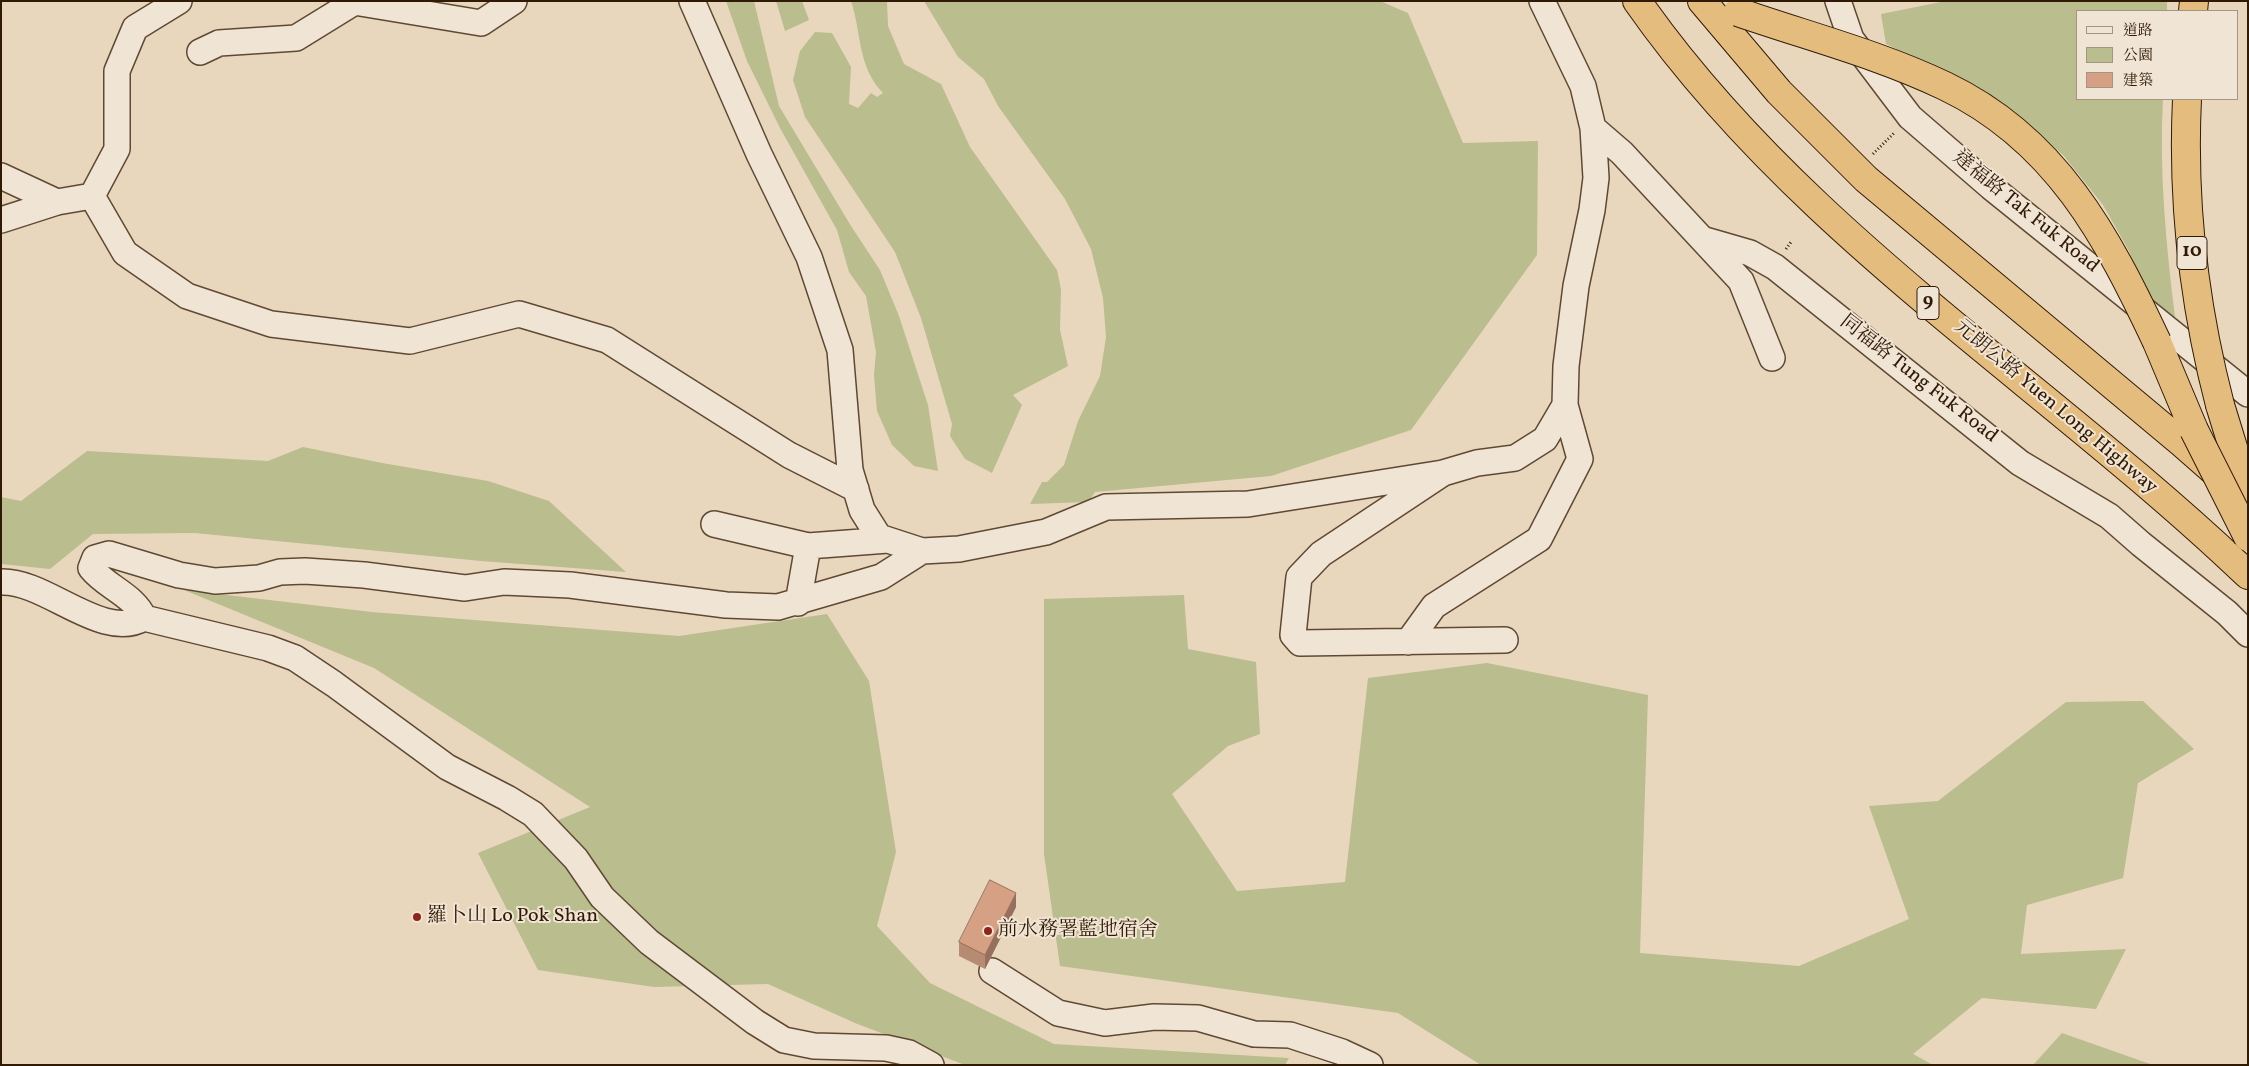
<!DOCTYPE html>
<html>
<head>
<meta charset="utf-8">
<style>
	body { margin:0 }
	#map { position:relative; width:2249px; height:1066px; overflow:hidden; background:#e8d7bd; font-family:Vollkorn,"Noto Serif TC",serif }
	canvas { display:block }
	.frame { position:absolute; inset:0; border:2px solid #311a05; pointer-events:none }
	.legend { position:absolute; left:2076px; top:10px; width:162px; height:90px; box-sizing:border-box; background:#f0e5d4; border:1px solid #a49481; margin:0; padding:6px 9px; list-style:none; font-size:15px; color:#311a05 }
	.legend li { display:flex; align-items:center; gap:10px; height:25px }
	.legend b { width:25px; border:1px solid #a49481 }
</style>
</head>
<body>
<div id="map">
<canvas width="2249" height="1066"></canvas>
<div class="frame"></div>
<ul class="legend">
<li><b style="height:6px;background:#f0e5d4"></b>道路</li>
<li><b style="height:14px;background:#babd8e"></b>公園</li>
<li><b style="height:14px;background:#d5a084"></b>建築</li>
</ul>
</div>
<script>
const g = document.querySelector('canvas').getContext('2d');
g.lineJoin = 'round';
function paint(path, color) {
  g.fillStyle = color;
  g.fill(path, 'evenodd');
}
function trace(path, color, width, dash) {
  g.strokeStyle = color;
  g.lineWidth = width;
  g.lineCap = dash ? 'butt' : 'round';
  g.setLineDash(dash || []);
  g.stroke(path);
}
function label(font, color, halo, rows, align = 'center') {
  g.font = font + ' Vollkorn,"Noto Serif TC",serif';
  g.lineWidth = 4;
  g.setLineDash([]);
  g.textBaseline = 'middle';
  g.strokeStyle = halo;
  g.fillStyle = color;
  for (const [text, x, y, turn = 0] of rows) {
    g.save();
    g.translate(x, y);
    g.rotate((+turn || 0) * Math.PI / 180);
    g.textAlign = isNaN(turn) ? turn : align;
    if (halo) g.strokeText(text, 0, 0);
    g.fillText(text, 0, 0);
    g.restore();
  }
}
paint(new Path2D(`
	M 726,1 L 754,1 L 779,106 L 851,226 L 880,270 L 899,316 L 928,405 L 938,471 L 914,466 L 892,445 L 877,411 L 874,375 L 876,352 L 866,296 L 849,272 L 837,230 L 780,128 L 747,61 Z
	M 776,1 L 802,1 L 809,20 L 785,31 Z
	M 851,1 L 887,1 L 888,26 L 904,64 L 941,84 L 970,147 L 1057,270 L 1061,289 L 1060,330 L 1068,366 L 1013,395 L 1022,405 L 992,473 L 965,459 L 950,436 L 952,424 L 921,318 L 895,252 L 805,117 L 793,80 L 800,51 L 815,32 L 832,33 L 851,67 L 849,104 L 858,108 L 871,93 L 877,97 L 883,93 C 857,66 862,34 851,1 Z
	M 924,1 L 1380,1 L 1408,13 L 1463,143 L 1538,141 L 1537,255 L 1411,430 L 1271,476 L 1095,492 L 1088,502 L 1030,504 L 1042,482 L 1047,482 L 1064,465 L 1078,421 L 1100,376 L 1106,337 L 1103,298 L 1091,249 L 1065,199 L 998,106 L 984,79 L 958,57 Z
	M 1946,1 L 2167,1 L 2167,11 L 2078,11 L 2078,99 L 2163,99 C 2159,171 2166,245 2175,317 L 2148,297 L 2129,251 L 2103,205 L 2064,156 L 2022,120 L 1981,91 L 1886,44 L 1881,14 Z
	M 303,447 L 382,463 L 488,481 L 549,501 L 626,572 L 481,561 L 195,533 L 93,534 L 50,569 L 1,564 L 1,497 L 21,501 L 87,451 L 268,461 Z
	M 184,590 L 372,612 L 679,636 L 827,614 L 869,681 L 896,852 L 877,926 L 930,983 L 1054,1044 L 1289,1058 L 1285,1065 L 965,1065 L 855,1023 L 768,984 L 654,987 L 538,970 L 478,853 L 590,807 L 374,668 Z
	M 1184,595 L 1188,649 L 1256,662 L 1260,734 L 1228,746 L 1172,794 L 1237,891 L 1345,882 L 1368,678 L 1487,663 L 1648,695 L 1640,953 L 1799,966 L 1909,919 L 1869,806 L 1938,801 L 2066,702 L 2143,701 L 2194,749 L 2138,783 L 2123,878 L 2027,905 L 2021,954 L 2126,949 L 2096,1009 L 1982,998 L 1913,1054 L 1933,1065 L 1481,1065 L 1398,1013 L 1060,966 L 1044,854 L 1044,599 Z
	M 2062,1033 L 2153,1065 L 2033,1065 Z`), '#babd8e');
const minor = new Path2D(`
	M 348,1 L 481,23 L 514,1
	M 692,1 L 759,154 L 809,257 L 840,350 L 850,470 L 862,510 L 879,537 L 922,551
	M 1838,1 L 1851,39 L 1910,117 L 1991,187 L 2248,394
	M 200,52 L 219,43 L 296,38 L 356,1
	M 1593,128 L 1622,153 L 1741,281 L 1772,358
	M 1,176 L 57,202
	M 92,196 L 125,253 L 187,296 L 271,324 L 410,341 L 519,314 L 607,340 L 789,455 L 856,489
	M 1,220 L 57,202 L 92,196 L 117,149 L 117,71 L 135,28 L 179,1
	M 1705,240 L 1750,253 L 1775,267 L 2020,463 L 2109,516 L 2141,544 L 2227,613 L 2248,634
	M 714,524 L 808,546 L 888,540
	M 1,582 C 46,580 102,642 144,618 C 134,595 106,587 91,568 L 95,558 L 109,554 L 179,575 L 215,581 L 259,578 L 280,572 L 305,571 L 364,575 L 465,588 L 504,582 L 570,585 L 726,605 L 778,607 L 881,577 L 922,551 L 959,549 L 1046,532 L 1106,507 L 1248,504 L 1443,473
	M 798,603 L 808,546
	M 144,618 L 268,648 L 295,658 L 334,684 L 447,767 L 507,798 L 533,814 L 576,859 L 602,897 L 649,942 L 755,1022 L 784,1040 L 814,1046 L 886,1048 L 909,1053 L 931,1065
	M 1505,640 L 1300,643 L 1293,635 L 1299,577 L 1321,554 L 1443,473 L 1477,463 L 1515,458 L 1545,439 L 1565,405 L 1566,366 L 1576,286 L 1592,210 L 1596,178 L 1593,128 L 1583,86 L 1542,1
	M 1408,642 L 1434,606 L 1539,539 L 1580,459 L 1565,405
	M 992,971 L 1058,1013 L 1105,1023 L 1154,1017 L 1198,1018 L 1254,1034 L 1290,1035 L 1342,1052 L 1370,1065`);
const highway = new Path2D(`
	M 1637,1 C 1799,233 2046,382 2248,575
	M 1702,1 L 1779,92 L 1866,179 L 2182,443 L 2248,501
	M 2193,11 L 2194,1
	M 2157,342 L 2194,430
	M 2220,405 L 2248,496`);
trace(minor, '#5f4933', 28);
trace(highway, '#311a05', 30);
trace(new Path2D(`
	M 1873,154 L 1895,132
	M 1786,249 L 1791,242`), '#311a05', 3, [1, 2.5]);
trace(minor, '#f0e5d4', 25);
trace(highway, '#e4bc7e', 28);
const highwayBridge = new Path2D(`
	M 1738,12 C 1807,36 1878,54 1945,86 C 2056,139 2107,236 2157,342
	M 2187,99 C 2182,202 2194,305 2220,405
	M 2194,430 L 2248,537`);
trace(highwayBridge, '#311a05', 30, []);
trace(highwayBridge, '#e4bc7e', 28);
paint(new Path2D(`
	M 1016,907 L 985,969 L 959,956 L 959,942 Z`), '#b78a72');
paint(new Path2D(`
	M 1016,893 L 1016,907 L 985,969 L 985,955 Z`), '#95705c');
const building = new Path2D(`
	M 990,880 L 1016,893 L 985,955 L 959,942 Z`);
paint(building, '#d5a084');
trace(building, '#95705c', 1);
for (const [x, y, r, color] of [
	[417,917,5,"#8f2418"],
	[988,931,5,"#8f2418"]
]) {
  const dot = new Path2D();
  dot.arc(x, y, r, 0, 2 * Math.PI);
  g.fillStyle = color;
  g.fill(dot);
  trace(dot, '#f0e5d4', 2);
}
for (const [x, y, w] of [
	[2192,253,30],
	[1928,303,22]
]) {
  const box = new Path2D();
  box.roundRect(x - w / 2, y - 16.5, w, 33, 4);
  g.fillStyle = '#f0e5d4';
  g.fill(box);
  trace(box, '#311a05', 1);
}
label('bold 19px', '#311a05', null, [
	["10",2192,253],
	["9",1928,303]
]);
label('20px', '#311a05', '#f0e5d4', [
	["達福路 Tak Fuk Road",2025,213,39],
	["同福路 Tung Fuk Road",1918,380,38],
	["元朗公路 Yuen Long Highway",2055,408,40]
]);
label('20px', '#311a05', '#f0e5d4', [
	["羅卜山 Lo Pok Shan",427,917],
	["前水務署藍地宿舍",998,931]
], 'left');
</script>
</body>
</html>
